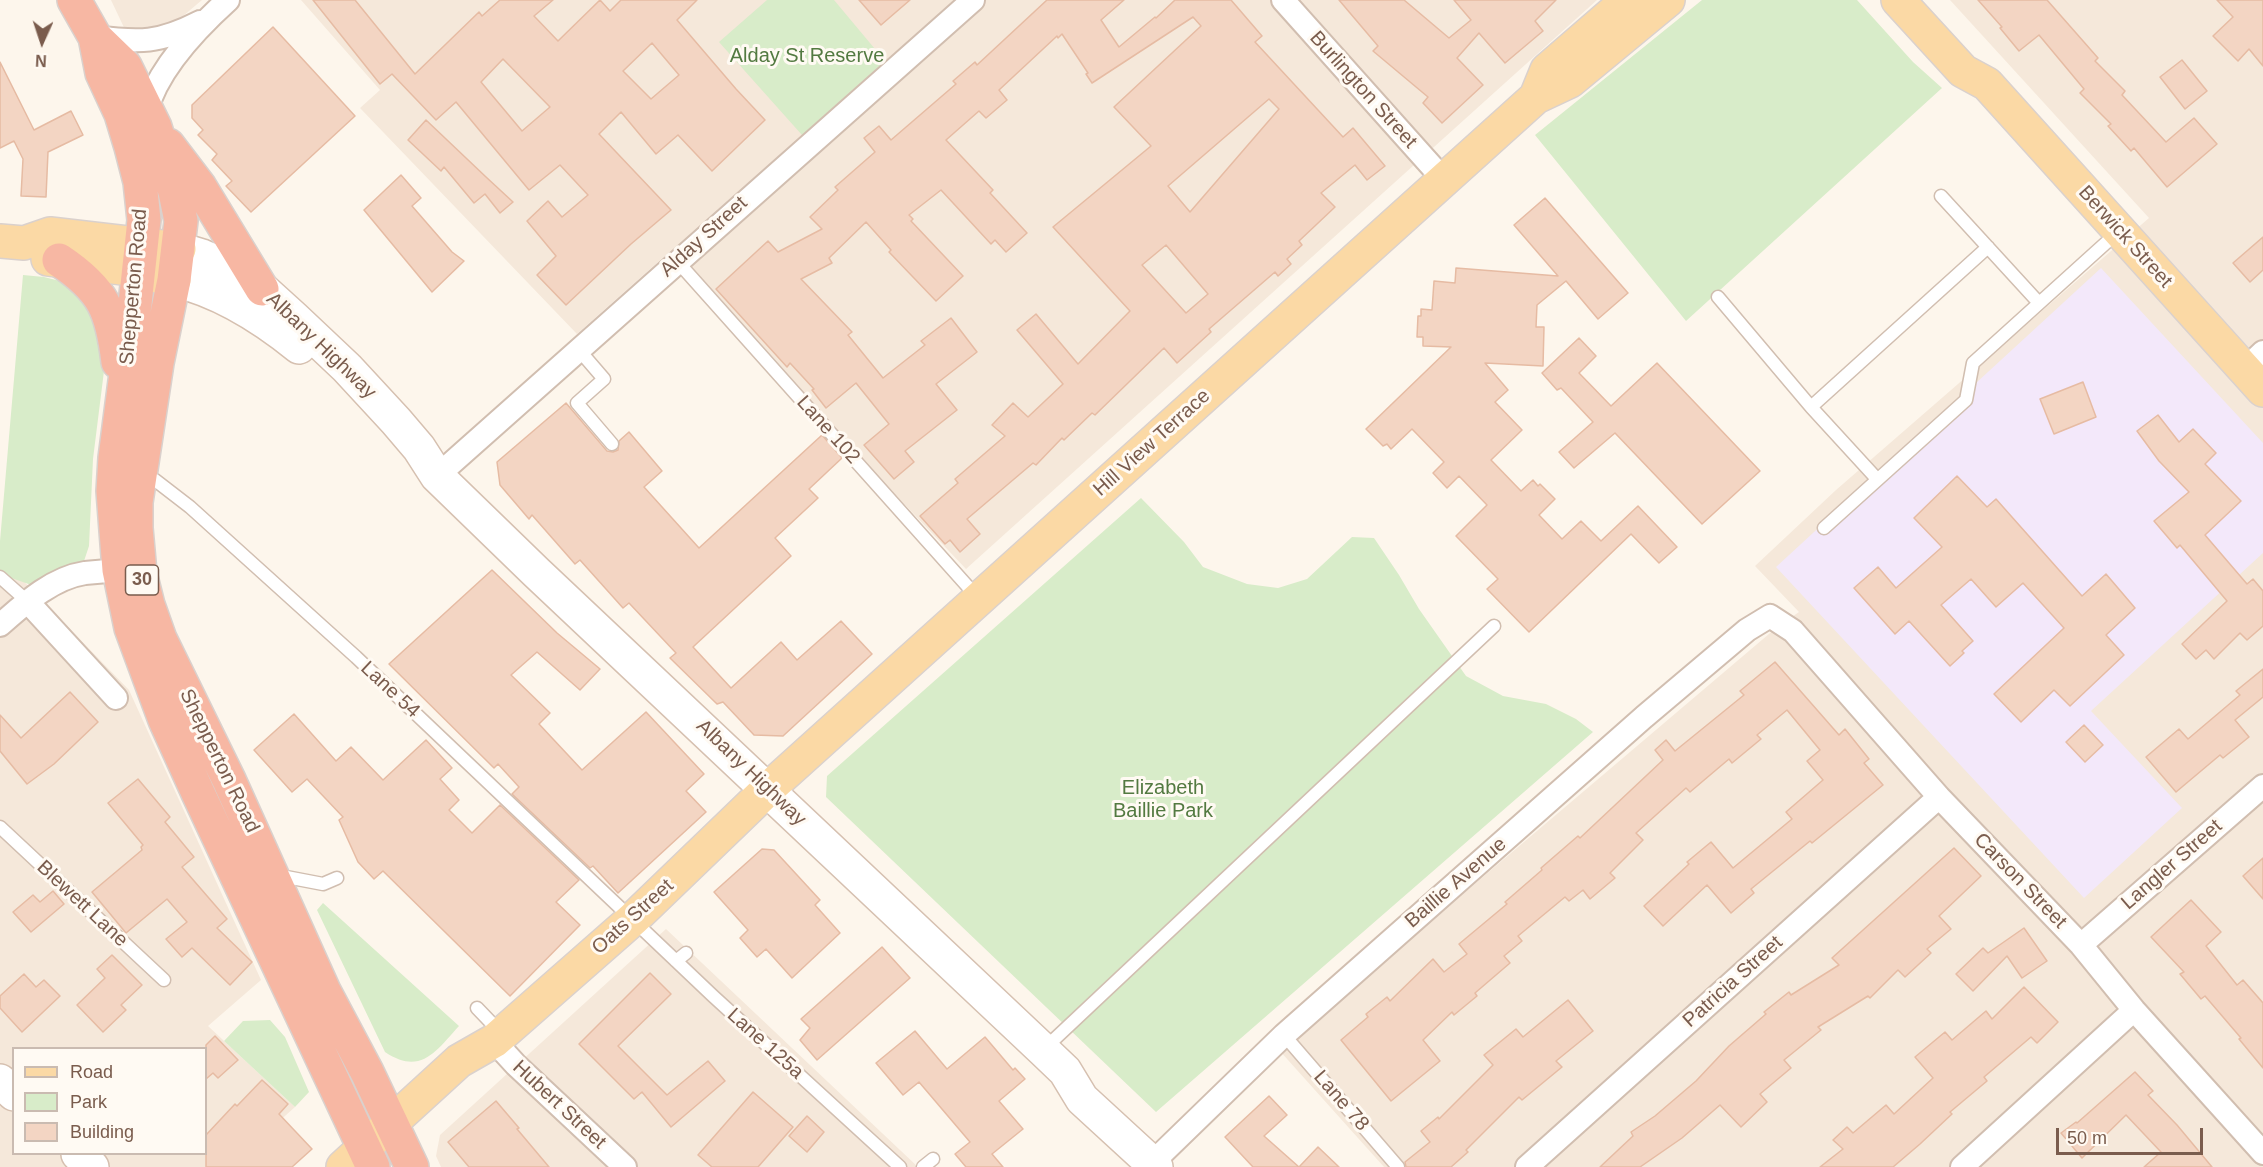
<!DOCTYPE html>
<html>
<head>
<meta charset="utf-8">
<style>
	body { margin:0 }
	#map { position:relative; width:2263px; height:1167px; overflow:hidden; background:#fdf6ec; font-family:Helvetica,sans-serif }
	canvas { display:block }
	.legend { position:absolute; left:12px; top:1047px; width:195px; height:108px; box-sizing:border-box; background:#fffaf3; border:2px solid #cabbb1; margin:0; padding:8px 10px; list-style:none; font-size:18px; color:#7a5c4d }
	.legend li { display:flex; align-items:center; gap:12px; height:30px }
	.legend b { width:30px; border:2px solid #cabbb1 }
	.north { position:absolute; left:12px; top:12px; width:60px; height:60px; -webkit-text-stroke:4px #fffaf3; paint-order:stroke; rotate:183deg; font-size:16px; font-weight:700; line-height:24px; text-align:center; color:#7a5c4d }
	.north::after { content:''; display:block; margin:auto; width:21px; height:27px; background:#7a5c4d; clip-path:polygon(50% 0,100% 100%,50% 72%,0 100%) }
	.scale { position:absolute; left:2056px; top:1128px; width:147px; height:27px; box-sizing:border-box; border:3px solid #7a5c4d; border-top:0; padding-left:8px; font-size:18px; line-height:21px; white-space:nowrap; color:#7a5c4d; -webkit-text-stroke:4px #fffaf3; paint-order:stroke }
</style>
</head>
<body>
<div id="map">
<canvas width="2263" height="1167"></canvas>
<ul class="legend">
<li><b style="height:8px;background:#fbd9a5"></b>Road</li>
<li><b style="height:16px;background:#d8ecc9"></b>Park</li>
<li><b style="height:16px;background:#f3d5c3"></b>Building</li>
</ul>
<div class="north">N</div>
<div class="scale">50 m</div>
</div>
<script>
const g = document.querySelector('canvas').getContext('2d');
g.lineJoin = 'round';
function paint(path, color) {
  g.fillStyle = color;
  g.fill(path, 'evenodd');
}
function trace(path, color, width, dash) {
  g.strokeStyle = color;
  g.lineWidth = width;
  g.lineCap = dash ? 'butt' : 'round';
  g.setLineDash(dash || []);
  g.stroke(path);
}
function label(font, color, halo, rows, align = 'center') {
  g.font = font + ' Helvetica,sans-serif';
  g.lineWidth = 6;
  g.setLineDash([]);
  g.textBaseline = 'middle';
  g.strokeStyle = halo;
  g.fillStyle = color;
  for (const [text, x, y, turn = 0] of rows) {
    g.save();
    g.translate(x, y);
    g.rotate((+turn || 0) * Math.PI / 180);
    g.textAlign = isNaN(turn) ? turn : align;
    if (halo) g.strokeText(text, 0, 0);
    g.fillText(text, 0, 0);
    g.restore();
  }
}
paint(new Path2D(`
	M 111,0 L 202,0 L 137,55 Z
	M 301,0 L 1597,0 L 966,569 L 667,254 L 577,334 L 360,108 L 380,90 Z
	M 1950,0 L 2263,0 L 2263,1167 L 1384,1167 L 1279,1050 L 1776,628 L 1799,612 L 1755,566 L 1836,490 L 2149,218 Z
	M 0,563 L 8,565 L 129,690 L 261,980 L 208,1026 L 295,1107 L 228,1167 L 0,1167 ZM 14,1048 L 206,1048 L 206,1154 L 14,1154 Z
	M 666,929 L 918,1167 L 441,1167 L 436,1156 L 440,1135 Z`), '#f5e8da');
paint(new Path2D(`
	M 2101,268 L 2263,443 L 2263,553 L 2091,711 L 2182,808 L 2084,898 L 1776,567 Z`), '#f3e8fa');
paint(new Path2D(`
	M 767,0 L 834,0 L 885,61 L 802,135 L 719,42 Z
	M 1702,0 L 1857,0 L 1913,62 L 1942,88 L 1686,321 L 1535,135 Z
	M 23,275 L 44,277 L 68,283 L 92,308 L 105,363 L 93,459 L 89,546 L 83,564 L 37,587 L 0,574 L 0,541 Z
	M 1141,498 L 1184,542 L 1203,567 L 1247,584 L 1278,588 L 1307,579 L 1352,537 L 1374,538 L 1399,575 L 1419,609 L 1466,676 L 1503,696 L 1546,704 L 1576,719 L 1593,732 L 1156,1112 L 826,797 L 827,776 Z
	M 323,903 L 459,1026 C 436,1051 421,1076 385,1052 L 317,910 Z
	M 270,1020 L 285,1037 L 309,1092 L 295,1107 L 224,1041 L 243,1021 Z`), '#d8ecc9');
const building = new Path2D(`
	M 313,0 L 355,0 L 415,74 L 479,12 L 482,16 L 500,0 L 553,0 L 534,16 L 558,41 L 600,0 L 610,11 L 621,0 L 697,0 L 677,20 L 736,89 L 765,120 L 712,171 L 678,135 L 656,154 L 621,112 L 599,134 L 671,210 L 631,244 L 566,305 L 537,275 L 556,256 L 527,221 L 548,201 L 562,217 L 588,195 L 560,165 L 529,190 L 456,102 L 436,120 L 392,74 L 380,84 ZM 652,43 L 679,75 L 651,99 L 623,71 ZM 503,59 L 550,107 L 522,131 L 481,82 Z
	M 859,0 L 910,0 L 881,25 Z
	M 1047,0 L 1124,0 L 1101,20 L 1119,47 L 1155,17 L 1156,18 L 1175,0 L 1231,0 L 1262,36 L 1255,42 L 1343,137 L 1353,128 L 1385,166 L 1367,180 L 1355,165 L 1321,193 L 1335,207 L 1299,241 L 1302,245 L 1287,259 L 1291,264 L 1278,276 L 1275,272 L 1209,329 L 1211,332 L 1177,363 L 1164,348 L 1095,415 L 1092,413 L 1064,440 L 1062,438 L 1036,465 L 1033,463 L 967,519 L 980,534 L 960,552 L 950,540 L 945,544 L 920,516 L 958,483 L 955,479 L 1005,436 L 992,425 L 1013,403 L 1028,417 L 1063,384 L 1017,330 L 1036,314 L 1078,364 L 1130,311 L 1053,227 L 1151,146 L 1114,107 L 1201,26 L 1193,17 L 1092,83 L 1086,74 L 1088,73 L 1062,34 L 1058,38 L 1057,36 L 999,90 L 1007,100 L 986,118 L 979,111 L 946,140 L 993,190 L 990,193 L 1027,233 L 1006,252 L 995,240 L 991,244 L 941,190 L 909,215 L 913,219 L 911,221 L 963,276 L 936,301 L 889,252 L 891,250 L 866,222 L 829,258 L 832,263 L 801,279 L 852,332 L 848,335 L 883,378 L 925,345 L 921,341 L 951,318 L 977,352 L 936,384 L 957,410 L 905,451 L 914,462 L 894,479 L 864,445 L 889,424 L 856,383 L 826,408 L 812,390 L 814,389 L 790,363 L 787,367 L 716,289 L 768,241 L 778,252 L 822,229 L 810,217 L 838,190 L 835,187 L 875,152 L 864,138 L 879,126 L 891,140 L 956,84 L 953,81 L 975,62 L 977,65 ZM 1269,99 L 1279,109 L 1190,212 L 1168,186 ZM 1166,245 L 1208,294 L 1186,313 L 1142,265 Z
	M 1339,0 L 1404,0 L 1449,38 L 1471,20 L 1454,0 L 1556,0 L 1535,21 L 1543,31 L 1505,63 L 1479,33 L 1457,58 L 1483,85 L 1442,123 L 1423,103 L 1428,97 L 1373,51 L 1378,46 Z
	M 1978,0 L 2047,0 L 2098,58 L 2095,61 L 2125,91 L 2122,95 L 2166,142 L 2194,118 L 2217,144 L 2167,187 L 2134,148 L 2131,151 L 2108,126 L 2111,124 L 2080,93 L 2084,89 L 2039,35 L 2019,51 L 2000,28 L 2002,27 Z
	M 2217,0 L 2263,0 L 2263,66 L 2249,49 L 2238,61 L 2213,36 L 2233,17 Z
	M 273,27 L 355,116 L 251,212 L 226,186 L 232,181 L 212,160 L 217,154 L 198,135 L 203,130 L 192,118 L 192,105 Z
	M 2182,60 L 2207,91 L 2185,109 L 2160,77 Z
	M 0,62 L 34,130 L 71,111 L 83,135 L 48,152 L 46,197 L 21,196 L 23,159 L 14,141 L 0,148 Z
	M 426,120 L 486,177 L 513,202 L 500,213 L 485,194 L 474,203 L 444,167 L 441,171 L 408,140 Z
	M 401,175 L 421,198 L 412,206 L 452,252 L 464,261 L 432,292 L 364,210 Z
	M 1545,198 L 1628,293 L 1598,319 L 1566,281 L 1537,305 L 1536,327 L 1544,327 L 1543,366 L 1485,363 L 1508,390 L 1495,402 L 1522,430 L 1491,460 L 1521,491 L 1533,480 L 1538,486 L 1540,484 L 1555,499 L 1539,515 L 1562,539 L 1581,521 L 1601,541 L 1638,506 L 1677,547 L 1659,563 L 1631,534 L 1529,632 L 1487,589 L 1498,579 L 1456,536 L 1487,505 L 1459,476 L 1447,488 L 1433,473 L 1444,462 L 1412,429 L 1391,449 L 1387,444 L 1383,446 L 1366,429 L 1451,347 L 1423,346 L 1423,337 L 1417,337 L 1418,316 L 1421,316 L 1421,309 L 1432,310 L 1434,281 L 1455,283 L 1456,268 L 1558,276 L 1514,225 Z
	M 2263,237 L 2263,270 L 2250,282 L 2233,263 Z
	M 1579,338 L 1596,356 L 1579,373 L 1611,406 L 1657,363 L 1760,471 L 1702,524 L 1615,433 L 1574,468 L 1559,452 L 1593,422 L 1561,388 L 1557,390 L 1542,373 Z
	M 2083,382 L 2096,417 L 2054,434 L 2040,399 Z
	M 566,403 L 607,451 L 613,452 L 618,450 L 619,441 L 629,432 L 662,471 L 644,487 L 699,548 L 822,435 L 842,458 L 809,489 L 818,498 L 775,538 L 791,556 L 693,647 L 731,688 L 781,642 L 797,660 L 841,621 L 872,654 L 783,736 L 754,735 L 723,702 L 717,704 L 670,658 L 676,653 L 629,603 L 623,608 L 580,560 L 575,564 L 532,515 L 529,519 L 500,485 L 497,462 Z
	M 2158,415 L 2179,442 L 2193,429 L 2216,453 L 2205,464 L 2241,501 L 2205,535 L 2247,584 L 2253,579 L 2263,591 L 2263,626 L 2247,640 L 2240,633 L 2214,659 L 2206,650 L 2196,659 L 2182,644 L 2227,601 L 2180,545 L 2177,548 L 2154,521 L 2189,492 L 2159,461 L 2137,431 Z
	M 1957,476 L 1987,507 L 1996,499 L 2082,596 L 2106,574 L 2135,608 L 2106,635 L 2124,655 L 2070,706 L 2054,690 L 2021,722 L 1994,694 L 2064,628 L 2023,583 L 1996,607 L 1971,579 L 1941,605 L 1973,641 L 1962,651 L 1964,653 L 1950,666 L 1909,621 L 1895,634 L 1854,588 L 1878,567 L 1896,588 L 1942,547 L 1914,518 Z
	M 492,570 L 557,633 L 600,669 L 580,690 L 537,652 L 511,675 L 550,713 L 539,724 L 582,770 L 646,712 L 704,774 L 686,791 L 706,812 L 618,893 L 593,866 L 590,868 L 512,794 L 519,787 L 498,764 L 494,768 L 389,664 Z
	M 1775,662 L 1839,735 L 1845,729 L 1869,759 L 1864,763 L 1883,785 L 1812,843 L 1810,841 L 1751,889 L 1754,893 L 1731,913 L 1707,885 L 1663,926 L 1644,906 L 1689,864 L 1687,862 L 1711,842 L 1733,868 L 1792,819 L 1786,812 L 1823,780 L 1807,761 L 1820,750 L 1787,710 L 1757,735 L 1761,739 L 1732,763 L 1729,759 L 1690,792 L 1686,788 L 1636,833 L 1643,840 L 1610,873 L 1615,878 L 1590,899 L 1583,890 L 1569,901 L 1565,897 L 1518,936 L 1522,941 L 1504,956 L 1510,963 L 1475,993 L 1477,996 L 1454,1015 L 1452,1012 L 1423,1040 L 1440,1061 L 1391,1101 L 1341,1040 L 1368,1017 L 1366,1014 L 1387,997 L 1390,1001 L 1433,959 L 1444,972 L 1467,954 L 1459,944 L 1507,904 L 1505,902 L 1542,870 L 1541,868 L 1578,836 L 1580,838 L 1663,760 L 1655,750 L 1666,740 L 1675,751 L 1744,695 L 1740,691 Z
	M 2263,669 L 2263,697 L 2235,720 L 2249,737 L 2223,758 L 2220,755 L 2176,792 L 2146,757 L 2179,729 L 2188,739 L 2240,695 L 2236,691 Z
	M 70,692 L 98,722 L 54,764 L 27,784 L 0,751 L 0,715 L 21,738 Z
	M 294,714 L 336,761 L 351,747 L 383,780 L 426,740 L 452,768 L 440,779 L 459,800 L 449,810 L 472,833 L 500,805 L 579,880 L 556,902 L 580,925 L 510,996 L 383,871 L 374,879 L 358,862 L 339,820 L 343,817 L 307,779 L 292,792 L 254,750 Z
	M 2084,725 L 2103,745 L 2085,762 L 2066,742 Z
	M 138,779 L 170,817 L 165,822 L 194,857 L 182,867 L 227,919 L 217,928 L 252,962 L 230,985 L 192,948 L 182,957 L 166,939 L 187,922 L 167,899 L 126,933 L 92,892 L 142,850 L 141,847 L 143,845 L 108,803 Z
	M 1954,848 L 1981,876 L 1939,916 L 1951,929 L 1927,949 L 1931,953 L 1905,977 L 1898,970 L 1870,998 L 1868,996 L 1818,1027 L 1821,1030 L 1784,1060 L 1791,1068 L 1760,1094 L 1767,1102 L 1741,1127 L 1720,1105 L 1682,1138 L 1640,1167 L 1600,1167 L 1633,1136 L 1631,1132 L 1655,1116 L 1696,1081 L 1729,1046 L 1766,1014 L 1764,1012 L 1789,992 L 1791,995 L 1839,965 L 1832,958 Z
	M 762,849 L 774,850 L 820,900 L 815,905 L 840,933 L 792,978 L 766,949 L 757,957 L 740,938 L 748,930 L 714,892 Z
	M 2263,858 L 2263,899 L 2243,876 Z
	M 53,891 L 64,904 L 31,932 L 13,912 L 33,895 L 40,902 Z
	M 2191,900 L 2221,932 L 2206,946 L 2237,985 L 2243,980 L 2263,1003 L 2263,1068 L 2239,1039 L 2241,1038 L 2205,996 L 2201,999 L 2180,974 L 2184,972 L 2151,937 Z
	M 2024,928 L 2047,961 L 2022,978 L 2007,956 L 1973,991 L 1956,974 L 1983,948 L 1988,953 Z
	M 882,947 L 910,978 L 817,1060 L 800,1040 L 810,1028 L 801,1019 Z
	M 112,955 L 142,985 L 121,1005 L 126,1010 L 103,1032 L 77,1005 L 105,978 L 97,969 Z
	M 650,973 L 671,994 L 618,1046 L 667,1095 L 708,1061 L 725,1081 L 671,1127 L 642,1092 L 634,1099 L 579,1044 Z
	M 24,974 L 36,987 L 44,980 L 60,996 L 22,1032 L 0,1008 L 0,996 Z
	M 2024,987 L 2058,1022 L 2037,1043 L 2031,1037 L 1984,1077 L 1987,1081 L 1950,1112 L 1952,1114 L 1920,1144 L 1893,1167 L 1820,1167 L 1843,1149 L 1833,1140 L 1847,1127 L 1853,1133 L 1886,1105 L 1894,1114 L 1933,1078 L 1915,1057 L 1945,1032 L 1952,1040 L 1986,1011 L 1992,1019 Z
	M 1568,1000 L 1593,1031 L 1556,1061 L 1562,1067 L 1522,1100 L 1519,1097 L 1466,1150 L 1468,1152 L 1451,1167 L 1406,1167 L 1405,1162 L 1430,1142 L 1421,1131 L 1438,1117 L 1439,1119 L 1493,1065 L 1484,1055 L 1516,1029 L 1523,1037 Z
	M 915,1031 L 947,1069 L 985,1037 L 1013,1070 L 1015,1068 L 1025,1079 L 999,1101 L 1023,1129 L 992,1154 L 1003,1167 L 966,1167 L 955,1154 L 970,1142 L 919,1082 L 903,1095 L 876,1063 Z
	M 215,1036 L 238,1060 L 218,1078 L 213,1073 L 206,1079 L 206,1045 Z
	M 2135,1072 L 2153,1091 L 2148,1095 L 2177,1125 L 2212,1167 L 2144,1167 L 2161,1152 L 2126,1115 L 2082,1158 L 2061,1133 L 2076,1122 L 2077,1123 Z
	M 262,1080 L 288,1104 L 279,1114 L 312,1149 L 292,1167 L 206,1167 L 206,1135 L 235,1104 L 237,1106 Z
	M 753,1092 L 793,1127 L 758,1167 L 712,1167 L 698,1155 Z
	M 1269,1096 L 1287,1115 L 1264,1136 L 1299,1167 L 1318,1147 L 1339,1167 L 1253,1167 L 1225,1137 Z
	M 496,1101 L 519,1128 L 517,1129 L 549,1167 L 469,1167 L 448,1142 Z
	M 807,1116 L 824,1132 L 807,1152 L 789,1136 Z`);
paint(building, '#f3d5c3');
trace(building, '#e6bba3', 1.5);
const lane = new Path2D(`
	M 1941,196 L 2039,303
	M 677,261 L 978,598
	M 1718,297 L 1811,407 L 1877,479
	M 579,350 L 604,379 L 577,403 L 612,444
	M 1811,407 L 1988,247
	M 141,478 L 155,480 L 190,507 L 356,657 L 713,996 L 900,1167
	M 1824,528 L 1966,400 L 1973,363 L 2118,232
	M 0,577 L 27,601
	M 0,827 L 164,980
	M 276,875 L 323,884 L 337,878
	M 676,961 L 686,953
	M 477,1008 L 501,1033
	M 1284,1035 L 1398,1167
	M 1044,1049 L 1494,626
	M 923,1167 L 933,1159`);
const street = new Path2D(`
	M 1283,0 L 1444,180
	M 95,37 C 140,43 159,43 200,22
	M 146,112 C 157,70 197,28 228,0
	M 2244,370 L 2263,352
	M 437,476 L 973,0
	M 27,601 L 116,698
	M 0,625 C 24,604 52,578 85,573 C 96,572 108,571 119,570
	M 2081,945 L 2263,786
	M 494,1041 L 516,1065 L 625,1167
	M 1152,1163 L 1284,1035 L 1644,717 L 1747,630 L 1770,616 L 1793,631 L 1939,797 L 2081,945 L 2134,1010 L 2263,1153
	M 1527,1167 L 1939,797
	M 1962,1167 L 2134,1010`);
const secondary = new Path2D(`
	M 179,249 L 202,256 L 229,268 L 262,289 L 294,318 L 347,368 L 396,421 L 419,448 L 437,476 L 536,572 L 1043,1050 L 1065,1071 L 1082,1099 L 1156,1167
	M 174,280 C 221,291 262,317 299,347
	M 0,1081 L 14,1094
	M 78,1154 L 92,1167`);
const primary = new Path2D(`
	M 1898,0 L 1963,71 L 1987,84 L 2263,390
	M 1536,97 L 1547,70 L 1628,0
	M 0,241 L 24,243 L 50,234 L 179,249
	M 48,259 L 122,268 L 174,280
	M 343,1167 L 459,1061 L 494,1041 L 633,919 L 768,789 L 1536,97 L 1570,81 L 1668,0`);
const highway = new Path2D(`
	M 74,0 L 95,37 L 125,66 L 155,127 L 175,192 L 181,221 L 174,280 L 157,363 L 136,502 L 136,528 L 140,573 L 148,605 L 160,639 L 229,780 L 324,991 L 367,1072 L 412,1167
	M 95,37 L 102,73 L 121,114 L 131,147 L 140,182 L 144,220 L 135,304 L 115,458 L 113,491 L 119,570 L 131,628 L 165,720 L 198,793 L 373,1167
	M 168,145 L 200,187 L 262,289
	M 59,260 C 104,290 112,311 118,362`);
trace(lane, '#d1beb0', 15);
trace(street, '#d1beb0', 26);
trace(secondary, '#d6c0b0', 36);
trace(primary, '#dad1cd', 36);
trace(highway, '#dad1cd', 36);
trace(lane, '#fff', 12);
trace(street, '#fff', 22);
trace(secondary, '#fff', 33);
trace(primary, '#fbd9a5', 33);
trace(highway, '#f7b7a3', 33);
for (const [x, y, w] of [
	[142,580,33]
]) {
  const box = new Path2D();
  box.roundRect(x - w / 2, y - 15, w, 30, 4.5);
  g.fillStyle = '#fffaf3';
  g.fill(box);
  trace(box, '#7a5c4d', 1.5);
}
label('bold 18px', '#7a5c4d', null, [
	["30",142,580]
]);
label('20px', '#537a41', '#fffaf3', [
	["Alday St Reserve",807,56],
	["Elizabeth",1163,788],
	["Baillie Park",1163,811]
]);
label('20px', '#7a5c4d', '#fffaf3', [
	["Burlington Street",1363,90,48],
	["Alday Street",704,237,-42],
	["Berwick Street",2125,237,48],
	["Shepperton Road",134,287,-85],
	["Albany Highway",321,346,44],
	["Lane 102",828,430,48],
	["Hill View Terrace",1152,443,-42],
	["Lane 54",390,690,43],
	["Shepperton Road",219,761,64],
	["Albany Highway",751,773,44],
	["Langler Street",2172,865,-41],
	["Carson Street",2020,881,46],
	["Baillie Avenue",1456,883,-41],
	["Blewett Lane",82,904,43],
	["Oats Street",633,917,-42],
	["Patricia Street",1733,982,-42],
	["Lane 125a",765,1044,42],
	["Lane 78",1341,1101,49],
	["Hubert Street",559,1105,43]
]);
</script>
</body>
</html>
